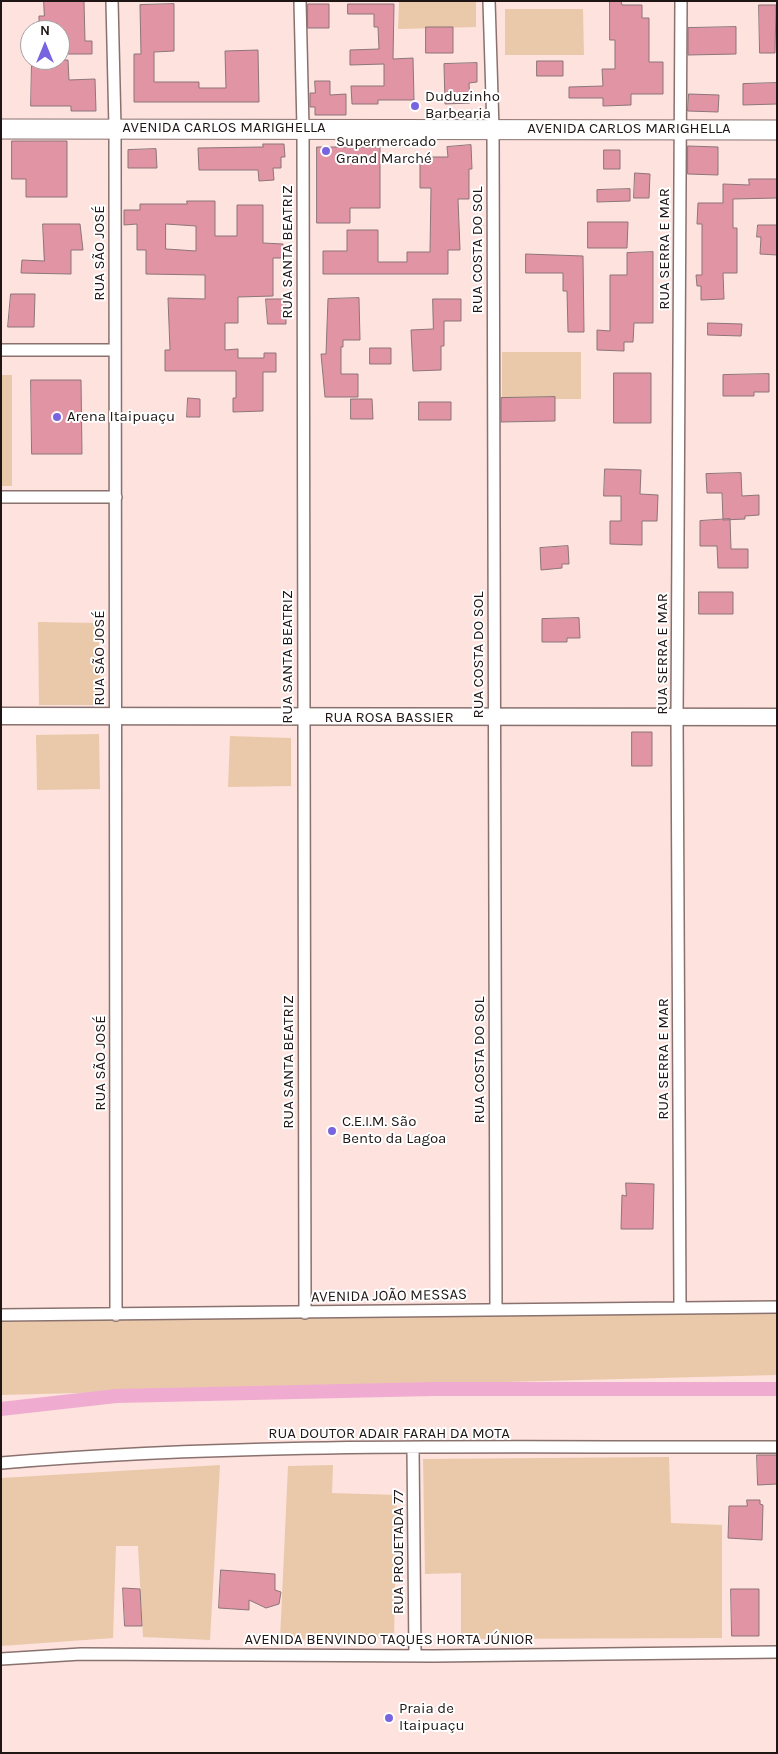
<!DOCTYPE html>
<html>
<head>
<meta charset="utf-8">
<style>
	body { margin:0 }
	#map { position:relative; width:778px; height:1754px; overflow:hidden; background:#fde2de; font-family:Karla,sans-serif }
	canvas { display:block }
	.frame { position:absolute; inset:0; border:2px solid #1e1514; pointer-events:none }
	.north { position:absolute; left:20px; top:20px; width:50px; height:50px; box-sizing:border-box; background:#fff; border:1px solid #a5a1a1; border-radius:50%; rotate:0deg; font-size:14px; font-weight:700; line-height:20px; text-align:center; color:#1e1514 }
	.north::after { content:''; display:block; margin:auto; width:18px; height:22px; background:#7864df; clip-path:polygon(50% 0,100% 100%,50% 72%,0 100%) }
</style>
</head>
<body>
<div id="map">
<canvas width="778" height="1754"></canvas>
<div class="frame"></div>
<div class="north">N</div>
</div>
<script>
const g = document.querySelector('canvas').getContext('2d');
g.lineJoin = 'round';
function paint(path, color) {
  g.fillStyle = color;
  g.fill(path, 'evenodd');
}
function trace(path, color, width, dash) {
  g.strokeStyle = color;
  g.lineWidth = width;
  g.lineCap = dash ? 'butt' : 'round';
  g.setLineDash(dash || []);
  g.stroke(path);
}
function label(font, color, halo, rows, align = 'center') {
  g.font = font + ' Karla,sans-serif';
  g.lineWidth = 4;
  g.setLineDash([]);
  g.textBaseline = 'middle';
  g.strokeStyle = halo;
  g.fillStyle = color;
  for (const [text, x, y, turn = 0] of rows) {
    g.save();
    g.translate(x, y);
    g.rotate((+turn || 0) * Math.PI / 180);
    g.textAlign = isNaN(turn) ? turn : align;
    if (halo) g.strokeText(text, 0, 0);
    g.fillText(text, 0, 0);
    g.restore();
  }
}
paint(new Path2D(`
	M 399,1 L 476,1 L 476,27 L 398,29 Z
	M 505,9 L 583,9 L 584,55 L 505,55 Z
	M 502,352 L 581,352 L 581,399 L 502,399 Z
	M 1,375 L 12,375 L 12,486 L 1,486 Z
	M 38,622 L 98,623 L 102,705 L 39,705 Z
	M 99,734 L 100,789 L 37,790 L 36,735 Z
	M 230,736 L 291,738 L 291,786 L 228,787 Z
	M 777,1306 L 777,1375 L 1,1395 L 1,1322 Z
	M 669,1457 L 671,1523 L 722,1525 L 722,1638 L 461,1639 L 461,1573 L 425,1574 L 423,1459 Z
	M 220,1465 L 210,1640 L 143,1637 L 138,1546 L 116,1546 L 113,1638 L 1,1646 L 1,1478 Z
	M 333,1465 L 332,1493 L 397,1495 L 394,1638 L 280,1640 L 288,1466 Z`), '#eac9aa');
trace(new Path2D(`
	M 1,1409 L 116,1396 L 433,1389 L 777,1389`), '#f0acd0', 14);
const building = new Path2D(`
	M 44,1 L 84,1 L 85,41 L 92,41 L 92,54 L 60,54 L 60,30 L 44,30 L 44,27 L 39,27 L 39,16 L 44,16 Z
	M 610,1 L 621,1 L 622,5 L 642,5 L 642,18 L 649,18 L 649,62 L 663,62 L 663,94 L 631,94 L 631,105 L 603,106 L 603,98 L 569,98 L 569,87 L 603,86 L 602,69 L 615,69 L 615,40 L 610,40 Z
	M 174,4 L 174,51 L 154,52 L 154,82 L 199,82 L 199,88 L 226,88 L 225,51 L 258,50 L 259,102 L 134,102 L 134,54 L 141,54 L 140,5 Z
	M 308,4 L 329,4 L 329,28 L 308,28 Z
	M 348,4 L 394,4 L 393,59 L 413,58 L 414,100 L 378,100 L 378,104 L 352,104 L 351,86 L 384,86 L 384,64 L 350,65 L 350,50 L 379,49 L 378,27 L 374,27 L 374,14 L 348,14 Z
	M 759,5 L 776,5 L 775,53 L 760,53 Z
	M 426,27 L 453,27 L 453,53 L 426,53 Z
	M 736,27 L 736,54 L 688,55 L 688,28 Z
	M 32,60 L 68,60 L 69,80 L 95,79 L 96,111 L 71,111 L 71,106 L 31,106 Z
	M 537,61 L 563,61 L 563,76 L 537,76 Z
	M 477,63 L 477,82 L 469,83 L 470,103 L 445,104 L 444,64 Z
	M 315,81 L 330,81 L 330,95 L 346,94 L 346,115 L 315,115 L 315,107 L 310,107 L 310,93 L 315,93 Z
	M 777,83 L 777,104 L 743,105 L 743,84 Z
	M 689,94 L 719,95 L 718,112 L 688,111 Z
	M 12,141 L 67,141 L 67,197 L 26,197 L 26,179 L 12,179 Z
	M 263,144 L 284,144 L 285,157 L 281,157 L 281,168 L 273,168 L 274,180 L 259,181 L 258,170 L 199,170 L 198,148 L 263,147 Z
	M 471,145 L 472,169 L 469,169 L 469,199 L 458,199 L 460,250 L 448,250 L 448,274 L 323,274 L 323,251 L 347,251 L 347,230 L 378,230 L 378,262 L 407,262 L 407,252 L 430,252 L 431,188 L 420,188 L 420,157 L 448,157 L 447,147 Z
	M 688,146 L 718,147 L 718,175 L 688,174 Z
	M 317,147 L 380,147 L 380,208 L 350,208 L 350,223 L 317,223 Z
	M 156,149 L 157,168 L 128,168 L 128,150 Z
	M 604,150 L 620,150 L 620,169 L 604,169 Z
	M 635,173 L 650,174 L 649,198 L 634,198 Z
	M 749,179 L 777,179 L 777,198 L 733,199 L 733,228 L 737,228 L 737,273 L 723,273 L 724,299 L 701,300 L 701,286 L 697,286 L 696,275 L 702,275 L 702,224 L 697,224 L 698,203 L 723,203 L 723,184 L 749,185 Z
	M 630,189 L 630,201 L 597,202 L 597,190 Z
	M 187,201 L 215,201 L 215,236 L 237,236 L 237,205 L 263,205 L 263,243 L 283,244 L 283,258 L 273,258 L 273,296 L 238,297 L 238,323 L 225,323 L 225,350 L 238,349 L 238,358 L 264,358 L 264,353 L 276,353 L 276,372 L 263,372 L 263,411 L 233,412 L 233,398 L 236,398 L 236,371 L 165,371 L 165,350 L 170,350 L 168,298 L 205,299 L 205,275 L 146,274 L 146,250 L 137,250 L 137,224 L 124,225 L 124,210 L 140,210 L 140,204 L 187,204 ZM 166,224 L 196,226 L 196,251 L 166,249 Z
	M 588,222 L 628,222 L 627,248 L 588,248 Z
	M 43,224 L 80,224 L 83,250 L 71,250 L 71,274 L 21,273 L 22,260 L 44,261 Z
	M 758,225 L 777,225 L 777,255 L 760,254 L 761,237 L 757,237 Z
	M 653,252 L 653,323 L 634,323 L 633,342 L 624,342 L 624,351 L 597,350 L 597,330 L 610,331 L 610,275 L 627,275 L 627,253 Z
	M 526,254 L 583,256 L 584,332 L 568,332 L 567,291 L 563,291 L 563,273 L 526,273 Z
	M 11,294 L 35,294 L 34,327 L 8,327 Z
	M 359,298 L 360,340 L 343,340 L 343,347 L 341,347 L 341,374 L 358,374 L 358,397 L 325,397 L 321,354 L 326,354 L 328,299 Z
	M 266,299 L 286,299 L 286,324 L 268,324 Z
	M 433,299 L 461,299 L 461,321 L 444,321 L 444,346 L 441,346 L 441,370 L 413,371 L 411,330 L 433,329 Z
	M 708,323 L 742,324 L 741,336 L 708,335 Z
	M 370,348 L 391,348 L 391,364 L 370,364 Z
	M 614,373 L 651,373 L 651,423 L 614,423 Z
	M 769,374 L 769,392 L 754,392 L 754,396 L 723,396 L 723,375 Z
	M 31,380 L 81,380 L 82,454 L 32,454 Z
	M 555,397 L 555,421 L 501,422 L 501,398 Z
	M 188,398 L 200,399 L 200,417 L 187,417 Z
	M 351,399 L 372,399 L 373,419 L 351,419 Z
	M 419,402 L 451,402 L 451,420 L 419,420 Z
	M 605,469 L 641,470 L 640,494 L 658,495 L 657,521 L 642,521 L 642,545 L 610,544 L 610,521 L 621,521 L 621,496 L 604,496 Z
	M 741,473 L 742,496 L 759,495 L 759,515 L 745,516 L 745,519 L 723,520 L 722,493 L 707,493 L 706,474 Z
	M 730,519 L 731,549 L 748,549 L 748,568 L 718,568 L 717,546 L 700,546 L 700,521 Z
	M 568,546 L 569,564 L 562,564 L 562,568 L 541,570 L 540,548 Z
	M 699,592 L 733,592 L 733,614 L 699,614 Z
	M 579,618 L 580,638 L 567,638 L 567,642 L 542,642 L 542,619 Z
	M 632,732 L 652,732 L 652,766 L 632,766 Z
	M 626,1183 L 654,1184 L 653,1229 L 621,1229 L 622,1195 L 626,1196 Z
	M 757,1455 L 777,1455 L 777,1484 L 758,1485 Z
	M 747,1500 L 760,1500 L 760,1504 L 763,1505 L 762,1540 L 728,1538 L 729,1506 L 747,1506 Z
	M 221,1570 L 275,1574 L 275,1590 L 281,1592 L 279,1604 L 266,1608 L 249,1600 L 249,1610 L 219,1608 Z
	M 123,1588 L 140,1589 L 142,1626 L 125,1626 Z
	M 731,1589 L 759,1589 L 759,1636 L 732,1636 Z`);
paint(building, '#e094a4');
trace(building, '#8d7579', 1);
const street = new Path2D(`
	M 112,1 L 115,128 L 116,1315
	M 300,1 L 303,128 L 305,1313
	M 489,1 L 493,129 L 496,1309
	M 1,350 L 115,350
	M 1,497 L 116,497
	M 680,1306 L 677,718 L 681,1
	M 1,1315 L 777,1307
	M 413,1448 L 415,1656
	M 1,1463 C 259,1441 519,1448 777,1447
	M 1,1659 L 81,1654 L 433,1656 L 777,1652`);
const secondary = new Path2D(`
	M 1,716 L 777,717`);
const primary = new Path2D(`
	M 1,129 L 777,130`);
trace(street, '#89716e', 14);
trace(secondary, '#89716e', 19);
trace(primary, '#89716e', 21);
trace(street, '#fff', 11);
trace(secondary, '#fff', 16);
trace(primary, '#fff', 19);
for (const [x, y, r, color] of [
	[415,106,5,"#7864df"],
	[326,151,5,"#7864df"],
	[57,417,5,"#7864df"],
	[332,1131,5,"#7864df"],
	[389,1718,5,"#7864df"]
]) {
  const dot = new Path2D();
  dot.arc(x, y, r, 0, 2 * Math.PI);
  g.fillStyle = color;
  g.fill(dot);
  trace(dot, '#fff', 2);
}
label('15px', '#1e1514', '#fff', [
	["Duduzinho",425,97],
	["Barbearia",425,114],
	["Supermercado",336,142],
	["Grand Marché",336,159],
	["Arena Itaipuaçu",67,417],
	["C.E.I.M. São",342,1122],
	["Bento da Lagoa",342,1139],
	["Praia de",399,1709],
	["Itaipuaçu",399,1726]
], 'left');
label('15px', '#1e1514', '#fff', [
	["AVENIDA CARLOS MARIGHELLA",224,128],
	["AVENIDA CARLOS MARIGHELLA",629,129],
	["RUA SERRA E MAR",665,249,-90],
	["RUA COSTA DO SOL",478,250,-90],
	["RUA SANTA BEATRIZ",288,252,-90],
	["RUA SÃO JOSÉ",100,253,-90],
	["RUA SERRA E MAR",663,654,-90],
	["RUA COSTA DO SOL",479,655,-90],
	["RUA SANTA BEATRIZ",288,657,-90],
	["RUA SÃO JOSÉ",100,658,-90],
	["RUA ROSA BASSIER",389,718],
	["RUA SERRA E MAR",664,1059,-90],
	["RUA COSTA DO SOL",480,1060,-90],
	["RUA SANTA BEATRIZ",289,1062,-90],
	["RUA SÃO JOSÉ",101,1063,-90],
	["AVENIDA JOÃO MESSAS",389,1296,-1],
	["RUA DOUTOR ADAIR FARAH DA MOTA",389,1434],
	["RUA PROJETADA 77",399,1552,-90],
	["AVENIDA BENVINDO TAQUES HORTA JÚNIOR",389,1640]
]);
</script>
</body>
</html>
